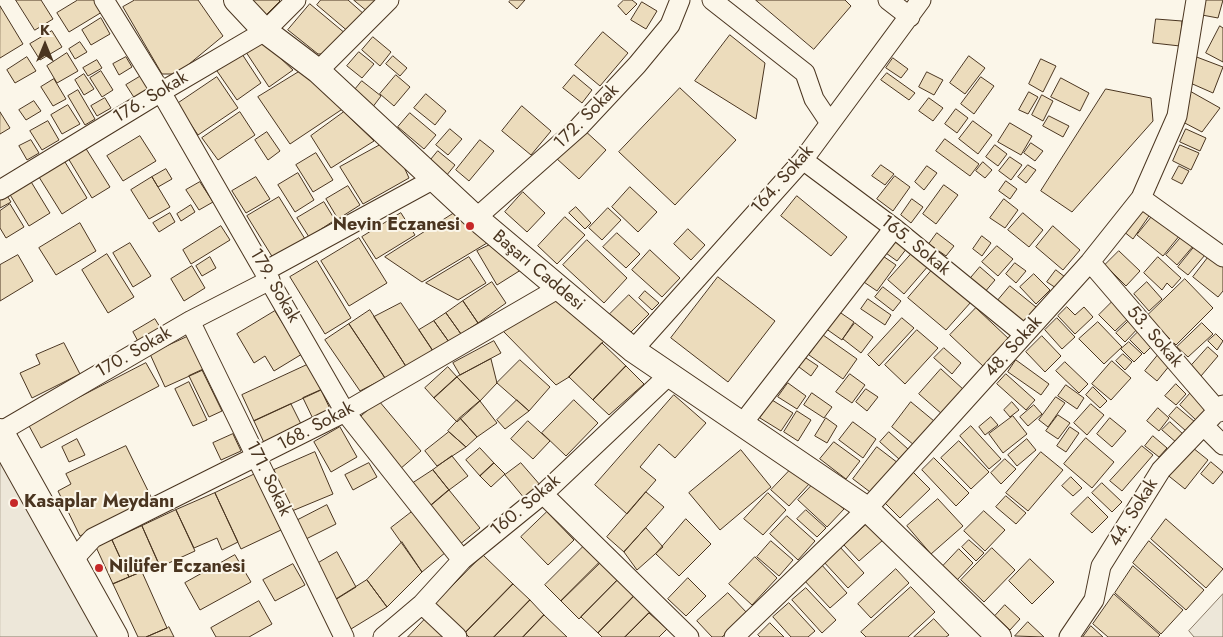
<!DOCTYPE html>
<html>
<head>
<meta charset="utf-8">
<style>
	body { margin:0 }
	#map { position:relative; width:1223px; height:637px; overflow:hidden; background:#fbf6e9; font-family:Jost,sans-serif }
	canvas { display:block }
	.north { position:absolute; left:20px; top:20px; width:50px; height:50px; -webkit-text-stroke:4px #fbf6e9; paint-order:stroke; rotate:0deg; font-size:14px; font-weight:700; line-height:20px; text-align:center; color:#4a3520 }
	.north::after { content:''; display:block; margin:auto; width:18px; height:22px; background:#4a3520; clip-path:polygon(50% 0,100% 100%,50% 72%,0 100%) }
</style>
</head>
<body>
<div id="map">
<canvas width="1223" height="637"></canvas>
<div class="north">K</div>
</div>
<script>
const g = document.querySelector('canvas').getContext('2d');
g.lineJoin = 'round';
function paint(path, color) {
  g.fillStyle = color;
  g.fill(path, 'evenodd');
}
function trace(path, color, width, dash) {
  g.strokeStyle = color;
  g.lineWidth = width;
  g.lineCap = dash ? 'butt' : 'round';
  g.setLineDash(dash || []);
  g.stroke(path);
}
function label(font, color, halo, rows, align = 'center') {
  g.font = font + ' Jost,sans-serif';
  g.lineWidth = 4;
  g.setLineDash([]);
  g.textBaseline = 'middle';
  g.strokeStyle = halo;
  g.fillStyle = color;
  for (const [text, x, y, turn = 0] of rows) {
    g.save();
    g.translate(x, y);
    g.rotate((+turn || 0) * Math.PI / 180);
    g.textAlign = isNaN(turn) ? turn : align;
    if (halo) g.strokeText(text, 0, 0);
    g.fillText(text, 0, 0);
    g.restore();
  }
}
const parking = new Path2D(`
	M 0,452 L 100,637 L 0,637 Z
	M 1223,594 L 1223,637 L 1194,637 L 1189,631 Z`);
paint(parking, '#ede7d9');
trace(parking, '#887966', 1);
const building = new Path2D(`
	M 16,0 L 41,0 L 53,19 L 35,30 Z
	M 78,0 L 94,0 L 102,12 L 69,32 L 57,13 Z
	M 135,0 L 198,0 L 223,36 L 177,74 L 162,74 L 123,7 Z
	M 249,0 L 279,0 L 280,1 L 265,16 Z
	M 321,0 L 348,0 L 365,15 L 350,33 L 317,5 Z
	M 354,0 L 382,0 L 371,14 Z
	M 511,0 L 525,0 L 517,9 L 509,2 Z
	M 624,0 L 632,0 L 637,4 L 626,15 L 618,6 Z
	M 756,0 L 845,0 L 851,6 L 814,49 Z
	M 1205,0 L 1223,0 L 1218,18 L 1202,15 Z
	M 642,2 L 657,11 L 646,29 L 631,20 Z
	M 310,4 L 346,34 L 330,54 L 318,54 L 288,30 Z
	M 0,6 L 23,44 L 0,58 Z
	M 101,18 L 110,34 L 91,45 L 82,30 Z
	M 1156,19 L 1182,21 L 1180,46 L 1153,43 Z
	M 1220,26 L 1223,28 L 1223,62 L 1206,53 Z
	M 52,31 L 62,47 L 40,60 L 30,44 Z
	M 603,32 L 628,53 L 600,86 L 575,65 Z
	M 730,35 L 765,63 L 756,119 L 695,81 Z
	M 373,37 L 391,52 L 380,66 L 362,50 Z
	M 261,40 L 293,70 L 269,87 L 244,49 Z
	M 80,42 L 87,52 L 75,59 L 69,49 Z
	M 359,52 L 374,64 L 362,78 L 347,66 Z
	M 67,53 L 78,71 L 57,83 L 47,66 Z
	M 242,54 L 261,83 L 237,100 L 217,71 Z
	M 393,56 L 407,68 L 400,76 L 386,64 Z
	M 969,56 L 985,68 L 965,94 L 950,83 Z
	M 1194,56 L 1223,67 L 1213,93 L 1188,82 Z
	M 27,57 L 36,71 L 15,83 L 7,70 Z
	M 126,57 L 132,67 L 119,75 L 113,64 Z
	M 893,58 L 908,69 L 901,78 L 886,68 Z
	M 1041,59 L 1056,66 L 1043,92 L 1029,84 Z
	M 97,60 L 102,68 L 88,76 L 83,68 Z
	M 302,70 L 344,108 L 290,144 L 258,97 Z
	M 101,71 L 113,90 L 102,97 L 90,78 Z
	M 927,72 L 943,80 L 934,95 L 919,87 Z
	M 887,73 L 915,93 L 909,100 L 881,80 Z
	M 84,74 L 94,89 L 84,95 L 75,80 Z
	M 396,75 L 410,87 L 394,106 L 380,94 Z
	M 574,75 L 592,90 L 582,103 L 563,88 Z
	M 141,76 L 150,90 L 135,99 L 126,85 Z
	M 217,77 L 238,108 L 198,135 L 177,104 Z
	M 981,77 L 994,86 L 974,114 L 961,104 Z
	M 1061,78 L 1089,93 L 1080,111 L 1051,97 Z
	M 54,79 L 66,99 L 53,106 L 41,87 Z
	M 362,81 L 381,96 L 372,108 L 353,92 Z
	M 680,88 L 736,140 L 675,205 L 619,152 Z
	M 1106,89 L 1151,98 L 1153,121 L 1072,212 L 1041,191 Z
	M 78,90 L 95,119 L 85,125 L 68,96 Z
	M 1188,90 L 1220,108 L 1202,132 L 1181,121 Z
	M 1029,92 L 1038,97 L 1028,114 L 1019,110 Z
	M 426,94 L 446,111 L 435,125 L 414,108 Z
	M 1042,95 L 1053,101 L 1043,121 L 1032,115 Z
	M 105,98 L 111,108 L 97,116 L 91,106 Z
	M 929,98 L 943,108 L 933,121 L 919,111 Z
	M 34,101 L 41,111 L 26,120 L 19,110 Z
	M 68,105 L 80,124 L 62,134 L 51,115 Z
	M 522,106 L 551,131 L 531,155 L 502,131 Z
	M 956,109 L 968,118 L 957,133 L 945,124 Z
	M 0,112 L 10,128 L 0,134 Z
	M 240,112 L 255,135 L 218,160 L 202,138 Z
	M 344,112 L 374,141 L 331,168 L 311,136 Z
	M 410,113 L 436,135 L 424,149 L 398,127 Z
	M 1049,116 L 1069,126 L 1063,137 L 1043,126 Z
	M 48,121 L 59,140 L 42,150 L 30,131 Z
	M 973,121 L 992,135 L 978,154 L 959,139 Z
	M 1010,123 L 1032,136 L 1021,155 L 998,142 Z
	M 450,129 L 462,139 L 448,155 L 436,145 Z
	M 583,129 L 606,150 L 579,179 L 556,158 Z
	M 1186,129 L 1206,138 L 1200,151 L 1180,142 Z
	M 267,132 L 280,151 L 268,160 L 255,140 Z
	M 140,136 L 156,161 L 123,181 L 107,156 Z
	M 945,139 L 979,164 L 970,176 L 936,151 Z
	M 31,140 L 39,153 L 27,160 L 19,146 Z
	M 480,140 L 494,151 L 469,181 L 456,170 Z
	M 1031,143 L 1043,151 L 1035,161 L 1024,153 Z
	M 380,145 L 400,158 L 409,178 L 363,204 L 340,167 Z
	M 995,145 L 1007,154 L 998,166 L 986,157 Z
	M 1180,145 L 1199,153 L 1191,170 L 1173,161 Z
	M 85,147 L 110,187 L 92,198 L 68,158 Z
	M 438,151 L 455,165 L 446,176 L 429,162 Z
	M 316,153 L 333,180 L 313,192 L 296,165 Z
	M 1010,157 L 1022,165 L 1011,180 L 999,171 Z
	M 65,162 L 87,198 L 62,214 L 39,177 Z
	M 983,162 L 992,170 L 985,178 L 976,171 Z
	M 881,165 L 894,174 L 885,185 L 872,176 Z
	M 1028,165 L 1036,170 L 1026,183 L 1018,177 Z
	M 927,166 L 937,173 L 924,190 L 915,182 Z
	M 1179,166 L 1189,171 L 1182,184 L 1172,179 Z
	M 166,169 L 172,179 L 158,187 L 152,177 Z
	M 298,173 L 314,200 L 295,212 L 278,185 Z
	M 895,176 L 910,187 L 893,211 L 877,199 Z
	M 152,177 L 170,207 L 149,219 L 131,190 Z
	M 256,177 L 270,199 L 246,213 L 232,191 Z
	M 30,180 L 50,213 L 29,226 L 9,193 Z
	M 1006,181 L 1017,189 L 1010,199 L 999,191 Z
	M 200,182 L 213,202 L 199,210 L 186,190 Z
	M 944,185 L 958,195 L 936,224 L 923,214 Z
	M 348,186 L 360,205 L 338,219 L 326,199 Z
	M 630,187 L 657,212 L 638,232 L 612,207 Z
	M 523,192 L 545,213 L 527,232 L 505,212 Z
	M 6,194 L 11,202 L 0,208 L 0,198 Z
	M 797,196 L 847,237 L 831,256 L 781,216 Z
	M 279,197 L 305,239 L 273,258 L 247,216 Z
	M 912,199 L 923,207 L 911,223 L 901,215 Z
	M 1004,199 L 1018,210 L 1005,228 L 990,218 Z
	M 324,202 L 335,220 L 309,237 L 297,218 Z
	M 10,204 L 24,227 L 6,238 L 0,228 L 0,211 Z
	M 191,205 L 195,212 L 181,221 L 177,214 Z
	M 1140,206 L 1151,213 L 1133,239 L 1123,231 Z
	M 576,207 L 591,223 L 585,229 L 569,213 Z
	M 608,208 L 621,220 L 602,240 L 589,228 Z
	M 459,210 L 492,240 L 422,282 L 385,257 Z
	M 170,213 L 175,222 L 159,232 L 153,223 Z
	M 401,213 L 415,235 L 376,259 L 362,237 Z
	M 1023,213 L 1043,230 L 1029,247 L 1008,230 Z
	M 1154,214 L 1180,235 L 1163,256 L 1137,235 Z
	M 565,217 L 585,235 L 557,264 L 538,246 Z
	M 80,223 L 96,251 L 56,275 L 39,248 Z
	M 221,226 L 230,240 L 191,264 L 183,250 Z
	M 1053,226 L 1080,250 L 1063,270 L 1036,247 Z
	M 688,229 L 705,245 L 691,260 L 674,244 Z
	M 617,233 L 640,254 L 626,268 L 603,247 Z
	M 937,233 L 954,246 L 946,256 L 929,244 Z
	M 890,235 L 907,248 L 897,261 L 879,248 Z
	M 1183,235 L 1194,245 L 1177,265 L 1166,255 Z
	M 982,236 L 991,243 L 982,256 L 973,249 Z
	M 359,238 L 387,283 L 349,306 L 321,261 Z
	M 587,240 L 627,278 L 604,303 L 563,265 Z
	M 496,242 L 524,268 L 497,285 L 477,251 Z
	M 130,243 L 151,276 L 133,287 L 113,253 Z
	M 997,246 L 1013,259 L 998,276 L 982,262 Z
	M 1195,246 L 1205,255 L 1188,275 L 1178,267 Z
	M 650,250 L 680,278 L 662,297 L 632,270 Z
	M 1119,251 L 1140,271 L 1126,286 L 1105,265 Z
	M 877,252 L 896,265 L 877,291 L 858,278 Z
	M 913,252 L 929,265 L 904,294 L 888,280 Z
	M 107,254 L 134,297 L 108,313 L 82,270 Z
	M 18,255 L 33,281 L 0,301 L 0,265 Z
	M 1210,255 L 1223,266 L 1223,291 L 1218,297 L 1193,277 Z
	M 210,257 L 216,268 L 202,276 L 196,266 Z
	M 469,257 L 486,283 L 458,300 L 426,283 Z
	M 1158,257 L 1181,278 L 1172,288 L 1167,283 L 1162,290 L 1144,273 Z
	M 317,261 L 351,318 L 325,334 L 290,277 Z
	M 1015,263 L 1026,271 L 1016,283 L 1006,274 Z
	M 192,266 L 205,288 L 184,301 L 171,279 Z
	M 980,267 L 995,280 L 984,293 L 969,280 Z
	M 932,270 L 971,302 L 946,330 L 908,298 Z
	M 1056,270 L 1065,277 L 1056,288 L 1047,282 Z
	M 1034,274 L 1050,290 L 1036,304 L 1020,287 Z
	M 718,277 L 775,321 L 728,382 L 671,338 Z
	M 1185,279 L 1213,308 L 1176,345 L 1147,316 Z
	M 492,282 L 506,303 L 478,323 L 463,301 Z
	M 1147,282 L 1162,299 L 1149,311 L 1134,294 Z
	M 1010,286 L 1036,307 L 1020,327 L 994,305 Z
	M 883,287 L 901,301 L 893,311 L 875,297 Z
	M 645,291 L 659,303 L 652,310 L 639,298 Z
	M 629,295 L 649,314 L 630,333 L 610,314 Z
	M 562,296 L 605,340 L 569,377 L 556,385 L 503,331 Z
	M 868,299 L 891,315 L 885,325 L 861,309 Z
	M 1115,299 L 1131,316 L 1115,331 L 1099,315 Z
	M 463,301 L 478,323 L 461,334 L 446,313 Z
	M 401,303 L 433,351 L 407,368 L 374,317 Z
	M 1067,307 L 1075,315 L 1084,307 L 1093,317 L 1075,334 L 1058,316 Z
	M 976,308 L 1010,340 L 984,367 L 950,335 Z
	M 370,310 L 407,368 L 385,378 L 349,324 Z
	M 275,311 L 302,354 L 274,371 L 265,356 L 254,363 L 237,334 Z
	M 838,311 L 854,322 L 842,340 L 825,328 Z
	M 446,313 L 461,334 L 449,342 L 434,321 Z
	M 1133,317 L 1141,325 L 1125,342 L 1116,333 Z
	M 902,318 L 914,328 L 879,366 L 868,355 Z
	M 1057,318 L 1075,337 L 1062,349 L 1045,330 Z
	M 155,319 L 163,332 L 140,345 L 133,332 Z
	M 434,321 L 449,342 L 433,351 L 419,330 Z
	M 1098,322 L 1122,347 L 1104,364 L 1079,339 Z
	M 855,323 L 873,337 L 861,353 L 843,339 Z
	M 1202,323 L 1213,334 L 1188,357 L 1177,347 Z
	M 349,324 L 385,378 L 360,391 L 325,340 Z
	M 1141,329 L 1155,343 L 1144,354 L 1130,340 Z
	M 917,330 L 938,348 L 905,384 L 885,365 Z
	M 1216,334 L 1223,341 L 1217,350 L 1208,341 Z
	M 823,335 L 857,359 L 843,379 L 809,355 Z
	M 189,336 L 205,369 L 165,387 L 150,354 Z
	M 1042,336 L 1061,356 L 1045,372 L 1026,352 Z
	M 494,341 L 501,353 L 460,375 L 453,363 Z
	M 1129,342 L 1142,354 L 1134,362 L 1121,349 Z
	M 64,343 L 80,374 L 32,398 L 20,373 L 40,364 L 36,355 Z
	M 602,343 L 626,366 L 593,400 L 569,377 Z
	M 1208,347 L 1218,356 L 1201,376 L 1190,367 Z
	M 944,348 L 961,363 L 952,374 L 934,358 Z
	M 1123,354 L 1132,362 L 1125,370 L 1116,361 Z
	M 1158,355 L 1170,365 L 1157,381 L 1145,371 Z
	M 806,358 L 818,366 L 811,376 L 799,367 Z
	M 491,359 L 497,383 L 480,401 L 457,377 Z
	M 520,360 L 550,387 L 529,411 L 497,383 Z
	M 1016,360 L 1049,384 L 1041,395 L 1008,372 Z
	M 1112,361 L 1131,378 L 1111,400 L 1092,384 Z
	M 1065,362 L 1088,384 L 1079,393 L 1056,371 Z
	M 146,363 L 159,386 L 41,448 L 28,424 Z
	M 309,364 L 321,390 L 254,421 L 242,395 Z
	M 626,366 L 644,384 L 609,415 L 593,400 Z
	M 448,367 L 457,377 L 434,398 L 425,388 Z
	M 941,369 L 964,390 L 942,414 L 919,394 Z
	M 202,370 L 222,411 L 209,417 L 189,376 Z
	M 850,374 L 865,385 L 852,403 L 836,392 Z
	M 1006,374 L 1035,400 L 1026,410 L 997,384 Z
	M 457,377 L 480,401 L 457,422 L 434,398 Z
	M 189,382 L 207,420 L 193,426 L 175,389 Z
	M 788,383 L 806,396 L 797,409 L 778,397 Z
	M 1176,384 L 1186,394 L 1176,405 L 1165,396 Z
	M 1066,385 L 1084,398 L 1077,409 L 1058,396 Z
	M 1093,387 L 1107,401 L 1100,408 L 1086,395 Z
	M 866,389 L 878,397 L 867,411 L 856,402 Z
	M 1194,389 L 1211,404 L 1196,420 L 1180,405 Z
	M 321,390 L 333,415 L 315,423 L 303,398 Z
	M 812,393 L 832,407 L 824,418 L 804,405 Z
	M 674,395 L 706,423 L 675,458 L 659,444 L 640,467 L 656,480 L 627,514 L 595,485 Z
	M 1056,397 L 1065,403 L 1048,427 L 1039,420 Z
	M 517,400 L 529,411 L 505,429 L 497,420 Z
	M 574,400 L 598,423 L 566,456 L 542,433 Z
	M 772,400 L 793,413 L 781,431 L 760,418 Z
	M 379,401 L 421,451 L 400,469 L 358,419 Z
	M 480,401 L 497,423 L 477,437 L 460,418 Z
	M 911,402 L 934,421 L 914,445 L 892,427 Z
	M 1012,402 L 1019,410 L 1010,417 L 1004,410 Z
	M 291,404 L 304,430 L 266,447 L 254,421 Z
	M 1091,404 L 1104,415 L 1087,435 L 1074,423 Z
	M 1034,405 L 1042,414 L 1028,426 L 1020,417 Z
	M 1177,407 L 1195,422 L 1186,431 L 1169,416 Z
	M 1158,408 L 1169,418 L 1159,431 L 1147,421 Z
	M 797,411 L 811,420 L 798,441 L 784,432 Z
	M 1058,415 L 1070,423 L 1058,439 L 1046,431 Z
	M 1013,416 L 1027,434 L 1003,453 L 989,434 Z
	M 991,417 L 998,425 L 985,435 L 979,427 Z
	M 460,418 L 477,437 L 466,447 L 448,431 Z
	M 826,418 L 837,426 L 827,443 L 815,436 Z
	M 1110,418 L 1126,431 L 1112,447 L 1097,434 Z
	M 528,421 L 550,441 L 533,459 L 511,439 Z
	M 853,422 L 876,439 L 863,458 L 839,440 Z
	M 1170,422 L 1184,435 L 1177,443 L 1162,430 Z
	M 971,426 L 1001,459 L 989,469 L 960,436 Z
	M 340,427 L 357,457 L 331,472 L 314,442 Z
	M 1070,427 L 1079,433 L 1066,452 L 1057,446 Z
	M 449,432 L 466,447 L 437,466 L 425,451 Z
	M 889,432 L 908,449 L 899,459 L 880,442 Z
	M 233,434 L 241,451 L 221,460 L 213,443 Z
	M 1153,436 L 1167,448 L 1159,457 L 1145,446 Z
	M 1086,438 L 1114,462 L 1092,488 L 1064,464 Z
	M 77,439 L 85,455 L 69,462 L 62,447 Z
	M 1027,439 L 1036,450 L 1017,466 L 1008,455 Z
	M 959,441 L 989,472 L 971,489 L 941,458 Z
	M 834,442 L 860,461 L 846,479 L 820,459 Z
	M 1188,444 L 1208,460 L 1185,489 L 1165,473 Z
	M 126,446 L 153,501 L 80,536 L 58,491 L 71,484 L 66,474 Z
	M 1142,446 L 1153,455 L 1122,491 L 1110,481 Z
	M 877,447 L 898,463 L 874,495 L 853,479 Z
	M 480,448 L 494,463 L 480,476 L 466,460 Z
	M 741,450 L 771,487 L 720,530 L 689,493 Z
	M 315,452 L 333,494 L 292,511 L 274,470 Z
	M 1041,452 L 1063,470 L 1028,511 L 1006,493 Z
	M 452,456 L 468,476 L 449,490 L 433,470 Z
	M 934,458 L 969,493 L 956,506 L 922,470 Z
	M 1005,459 L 1016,469 L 1001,484 L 991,473 Z
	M 1211,462 L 1223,472 L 1213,484 L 1201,474 Z
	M 369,463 L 377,477 L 353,490 L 345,475 Z
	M 494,463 L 505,474 L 491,487 L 480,476 Z
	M 521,463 L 541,486 L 525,499 L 505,475 Z
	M 793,467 L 810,483 L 789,506 L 771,490 Z
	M 433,470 L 449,490 L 429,507 L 410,485 Z
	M 911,470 L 930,489 L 900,518 L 881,499 Z
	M 255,474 L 281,530 L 241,549 L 215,493 Z
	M 1071,477 L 1082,488 L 1073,496 L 1062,486 Z
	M 814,483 L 844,509 L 827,527 L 798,500 Z
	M 1102,483 L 1122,502 L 1112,512 L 1092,493 Z
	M 449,490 L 480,528 L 459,545 L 429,507 Z
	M 646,492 L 664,507 L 624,552 L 607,537 Z
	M 215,493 L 238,542 L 222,550 L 217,538 L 194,548 L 176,510 Z
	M 768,493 L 786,510 L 763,535 L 744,519 Z
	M 1006,496 L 1026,513 L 1016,524 L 996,507 Z
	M 1088,497 L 1108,517 L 1092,533 L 1071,514 Z
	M 938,499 L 963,526 L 931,554 L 907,526 Z
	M 327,505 L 336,524 L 304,540 L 294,522 Z
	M 176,510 L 195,551 L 160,567 L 142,526 Z
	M 806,510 L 826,528 L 817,537 L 797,519 Z
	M 413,511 L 446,552 L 422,572 L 391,528 Z
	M 984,511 L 1005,530 L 985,551 L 964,531 Z
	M 547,512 L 574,540 L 548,565 L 521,537 Z
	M 787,516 L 815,541 L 798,560 L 770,534 Z
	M 686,519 L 711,544 L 679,576 L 656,554 Z
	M 1166,519 L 1223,569 L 1206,588 L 1151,539 Z
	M 868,523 L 883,540 L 859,561 L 844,545 Z
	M 142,526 L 159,564 L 129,577 L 112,540 Z
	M 646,528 L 663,547 L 637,570 L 624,552 Z
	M 112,540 L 129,577 L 113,584 L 96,547 Z
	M 969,540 L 984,553 L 976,561 L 962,547 Z
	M 771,541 L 793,560 L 779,576 L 757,557 Z
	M 1149,541 L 1204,590 L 1186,610 L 1133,563 Z
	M 402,542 L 422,572 L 387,607 L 367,580 Z
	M 585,545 L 602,561 L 561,601 L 545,585 Z
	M 839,546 L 864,573 L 848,588 L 823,561 Z
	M 992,548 L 1015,570 L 984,602 L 961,580 Z
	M 959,549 L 973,563 L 957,580 L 943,566 Z
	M 337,552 L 356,587 L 335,600 L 315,565 Z
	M 235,555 L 251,582 L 200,610 L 185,583 Z
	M 483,555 L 513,584 L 465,633 L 435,604 Z
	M 755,557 L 777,578 L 752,605 L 729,584 Z
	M 1030,559 L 1054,582 L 1032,604 L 1009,581 Z
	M 601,561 L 619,578 L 579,619 L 561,601 Z
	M 820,563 L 847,593 L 830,608 L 803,579 Z
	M 293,564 L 305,585 L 275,601 L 263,580 Z
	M 1133,566 L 1183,610 L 1161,634 L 1115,593 Z
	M 896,569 L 909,583 L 871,618 L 858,604 Z
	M 142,572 L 167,628 L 146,637 L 138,637 L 113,584 Z
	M 688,578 L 706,596 L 686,616 L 668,599 Z
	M 619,579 L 635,595 L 598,633 L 581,617 Z
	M 367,580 L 387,607 L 351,629 L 335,600 Z
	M 513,584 L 530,600 L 494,637 L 469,637 L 465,633 Z
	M 911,587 L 935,612 L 908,637 L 866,637 L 861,632 Z
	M 806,588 L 836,620 L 822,633 L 792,600 Z
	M 728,593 L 748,614 L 722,637 L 712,637 L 697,621 Z
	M 636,594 L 652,610 L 625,637 L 602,637 L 598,633 Z
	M 1114,594 L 1160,635 L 1158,637 L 1108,637 L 1093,624 Z
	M 530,600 L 544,615 L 523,637 L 494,637 Z
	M 259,601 L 272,624 L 249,637 L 216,637 L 211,628 Z
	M 789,603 L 815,631 L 808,637 L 791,637 L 773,617 Z
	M 1005,605 L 1020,619 L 1010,630 L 995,616 Z
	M 649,613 L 667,629 L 659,637 L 625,637 Z
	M 544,615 L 567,637 L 523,637 Z
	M 427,617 L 450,637 L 408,637 Z
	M 934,619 L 949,635 L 946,637 L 914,637 Z
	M 1028,622 L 1044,637 L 1015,636 Z
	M 770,623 L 784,637 L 760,637 L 758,635 Z
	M 1091,626 L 1103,637 L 1083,637 Z
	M 169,627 L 174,637 L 146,637 L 167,628 Z`);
paint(building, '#ecdcbc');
trace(building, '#4a3520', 1);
const minor = new Path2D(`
	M 104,0 L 161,92 L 345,412 L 462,560
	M 712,0 L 805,73 L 814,99 L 830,123
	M 888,0 L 910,17
	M 318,71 L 389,0
	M 803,160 L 894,228 L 1024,334
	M 0,190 L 161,92 L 265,31 L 296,0
	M 1141,198 L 1223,257
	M 476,218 L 579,127 L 637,65 L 670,25 L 680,0
	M 1090,262 L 1219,412
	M 265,271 L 434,179
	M 190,321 L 344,637
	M 633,350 L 803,160 L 921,0
	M 742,424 L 894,228
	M 1204,426 L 1223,445
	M 0,432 L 190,321 L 270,280
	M 543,494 L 689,637
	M 72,561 L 93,538 L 345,412 L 559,288
	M 422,604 L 457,637
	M 383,637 L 422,604 L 462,560 L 543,494 L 669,375
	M 734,637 L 867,509 L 1090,262 L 1141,198 L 1177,116 L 1196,0
	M 1069,637 L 1094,600 L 1101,566 L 1161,470 L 1223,405`);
const tertiary = new Path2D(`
	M 236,0 L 265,31 L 318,71 L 476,218 L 633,350 L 867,509 L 999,637`);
const secondary = new Path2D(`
	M 0,433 L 114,637`);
trace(minor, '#4a3520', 21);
trace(tertiary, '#4a3520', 26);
trace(secondary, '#4a3520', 30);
trace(minor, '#fbf6e9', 19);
trace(tertiary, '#fbf6e9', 24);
trace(secondary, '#fbf6e9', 28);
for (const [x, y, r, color] of [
	[470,226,5,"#c62828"],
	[14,503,5,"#c62828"],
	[99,568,5,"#c62828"]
]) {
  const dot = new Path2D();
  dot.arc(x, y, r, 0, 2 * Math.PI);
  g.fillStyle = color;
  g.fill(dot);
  trace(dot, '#fbf6e9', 2);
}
label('18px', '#4a3520', '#fbf6e9', [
	["176. Sokak",151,98,-31],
	["172. Sokak",587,117,-45],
	["164. Sokak",783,180,-49],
	["165. Sokak",915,246,39],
	["Başarı Caddesi",538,271,40],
	["179. Sokak",274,286,60],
	["53. Sokak",1154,337,49],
	["48. Sokak",1014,347,-48],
	["170. Sokak",134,353,-30],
	["168. Sokak",316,427,-28],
	["171. Sokak",268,479,64],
	["160. Sokak",526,506,-40],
	["44. Sokak",1134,513,-58]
]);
label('bold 18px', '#4a3520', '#fbf6e9', [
	["Nevin Eczanesi",460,226,"right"],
	["Kasaplar Meydanı",24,503],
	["Nilüfer Eczanesi",109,568]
], 'left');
</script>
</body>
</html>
